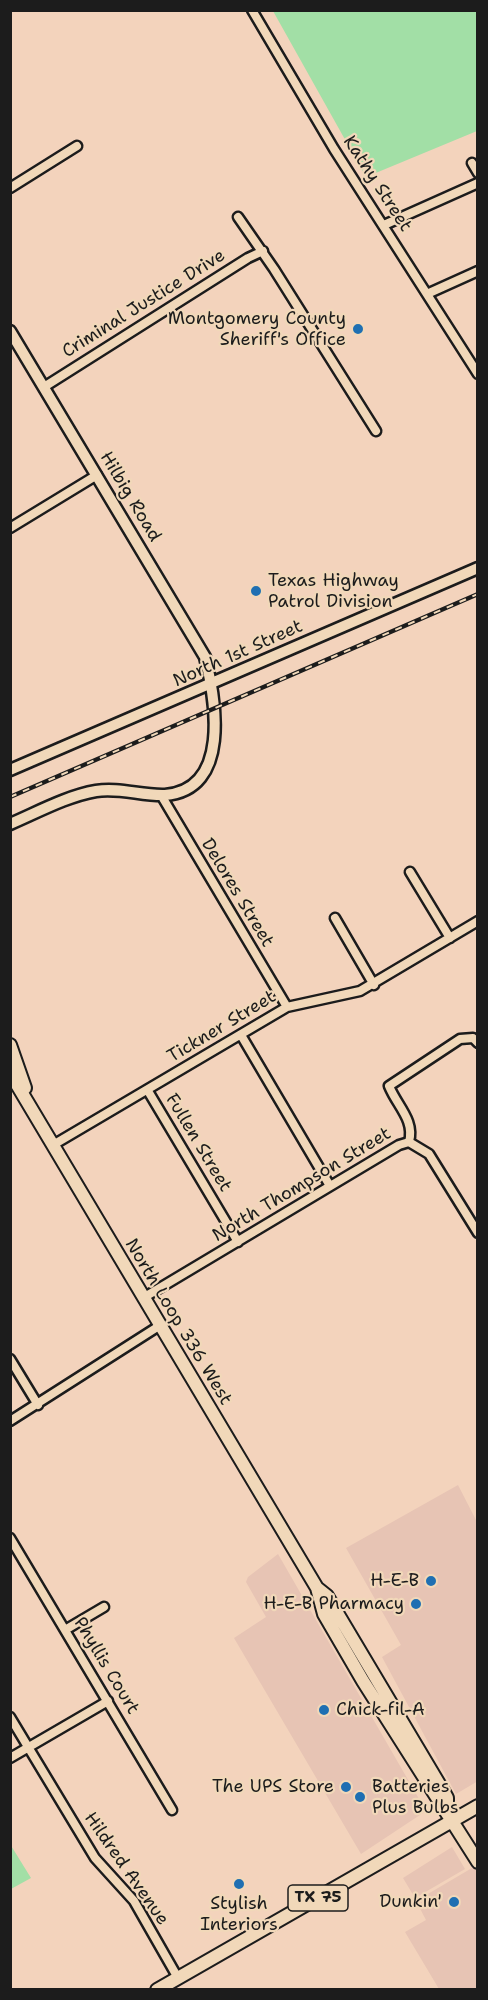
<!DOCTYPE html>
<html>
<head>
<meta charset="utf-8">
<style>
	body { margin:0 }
	#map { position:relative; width:488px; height:2000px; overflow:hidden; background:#f3d3bc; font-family:"Shantell Sans",sans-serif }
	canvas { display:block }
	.frame { position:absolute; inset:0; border:12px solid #1c1c1c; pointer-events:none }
</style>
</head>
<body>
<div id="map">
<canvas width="488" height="2000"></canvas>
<div class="frame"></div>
</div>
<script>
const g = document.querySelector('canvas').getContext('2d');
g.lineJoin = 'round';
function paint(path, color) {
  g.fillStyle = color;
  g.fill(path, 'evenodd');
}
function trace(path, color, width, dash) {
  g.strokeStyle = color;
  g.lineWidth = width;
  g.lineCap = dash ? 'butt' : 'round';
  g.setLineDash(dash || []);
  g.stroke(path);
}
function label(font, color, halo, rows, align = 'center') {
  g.font = font + ' "Shantell Sans",sans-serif';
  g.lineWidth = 4.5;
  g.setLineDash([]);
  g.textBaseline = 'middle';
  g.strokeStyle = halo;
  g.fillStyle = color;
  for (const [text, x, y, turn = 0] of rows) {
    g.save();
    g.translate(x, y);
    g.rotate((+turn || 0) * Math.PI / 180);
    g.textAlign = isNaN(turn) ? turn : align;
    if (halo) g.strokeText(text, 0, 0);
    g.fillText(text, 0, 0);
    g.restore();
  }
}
paint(new Path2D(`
	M 458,1485 L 477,1522 L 478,1781 L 456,1794 L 382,1657 L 401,1645 L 346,1548 Z
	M 278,1554 L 426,1811 L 361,1854 L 234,1638 L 266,1617 L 246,1582 L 248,1577 Z
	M 452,1847 L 465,1869 L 415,1898 L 403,1878 Z
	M 477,1865 L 477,1989 L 439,1989 L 405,1932 L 426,1920 L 416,1901 Z`), '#e7c4b4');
paint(new Path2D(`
	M 273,11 L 477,11 L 477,131 L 366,177 Z
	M 10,1844 L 31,1878 L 11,1889 L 10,1889 Z`), '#a2dfa6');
const street = new Path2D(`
	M 252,10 L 334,149 L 478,374
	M 472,163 L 478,173
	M 10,188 L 77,146
	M 238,217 L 274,269 L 376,431
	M 384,225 L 478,183
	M 427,294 L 478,271
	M 44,387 L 248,258 L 263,251
	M 10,528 L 97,475
	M 161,795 L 287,1007
	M 410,872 L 450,938
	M 335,918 L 374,985
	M 241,1035 L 330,1186
	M 148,1091 L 238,1242
	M 409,1142 C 415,1120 397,1106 389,1086 L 460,1039 L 473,1038 L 478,1043
	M 53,1145 L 287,1007 L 360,991 L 478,921
	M 143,1298 L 399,1145 L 409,1142 L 429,1154 L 478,1233
	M 10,1359 L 38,1405
	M 10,1421 L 159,1326
	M 10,1538 L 172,1810
	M 65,1630 L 104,1607
	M 10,1717 L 95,1858 L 134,1901 L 178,1978
	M 10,1758 L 108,1701`);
const secondary = new Path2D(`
	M 10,331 L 205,657 C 216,701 231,790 165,795 C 142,796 119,787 96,791 C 67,796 38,812 10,824
	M 10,770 L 478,568`);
const primary = new Path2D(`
	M 10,1045 L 25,1088
	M 10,1073 L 317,1588 L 324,1614 L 363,1681 L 478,1862
	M 317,1588 L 327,1596 L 442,1789 L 447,1798 L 447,1810
	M 157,1990 L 478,1806`);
trace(street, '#1c1c1c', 13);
trace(secondary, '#1c1c1c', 15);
trace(primary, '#1c1c1c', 16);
trace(street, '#f1d8b9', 8);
trace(secondary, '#f1d8b9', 10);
trace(primary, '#f1d8b9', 12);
const rail = new Path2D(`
	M 10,797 L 478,594`);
trace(rail, '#1c1c1c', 4.5);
trace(rail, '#f1d8b9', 2, [7]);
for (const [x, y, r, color] of [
	[358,329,6,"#1f6fb2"],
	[256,591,6,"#1f6fb2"],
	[431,1581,6,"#1f6fb2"],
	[416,1604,6,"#1f6fb2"],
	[324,1710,6,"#1f6fb2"],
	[346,1787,6,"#1f6fb2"],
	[360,1797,6,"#1f6fb2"],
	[239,1884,6,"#1f6fb2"],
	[454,1902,6,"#1f6fb2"]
]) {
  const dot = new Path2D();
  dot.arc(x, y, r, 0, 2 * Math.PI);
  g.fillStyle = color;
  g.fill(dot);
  trace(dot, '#f1d8b9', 2);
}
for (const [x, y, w] of [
	[318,1898,60]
]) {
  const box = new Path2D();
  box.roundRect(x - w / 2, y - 13, w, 26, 4.5);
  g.fillStyle = '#f1d8b9';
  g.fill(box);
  trace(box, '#1c1c1c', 1.5);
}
label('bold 16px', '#1c1c1c', null, [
	["TX 75",318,1898]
]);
label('18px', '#1c1c1c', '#f1d8b9', [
	["Kathy Street",377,184,57],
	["Criminal Justice Drive",144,304,-32],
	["Hilbig Road",130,497,59],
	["North 1st Street",238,654,-24],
	["Delores Street",237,893,59],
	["Tickner Street",222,1027,-31],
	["Fullen Street",198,1143,59],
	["North Thompson Street",302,1185,-31],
	["North Loop 336 West",178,1322,59],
	["Phyllis Court",106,1666,59],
	["Hildred Avenue",126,1869,55]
]);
label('18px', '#1c1c1c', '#f1d8b9', [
	["Montgomery County",346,319],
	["Sheriff's Office",346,340],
	["Texas Highway",268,581,"left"],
	["Patrol Division",268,602,"left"],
	["H-E-B",419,1581],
	["H-E-B Pharmacy",404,1604],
	["Chick-fil-A",336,1710,"left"],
	["The UPS Store",334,1787],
	["Batteries",372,1787,"left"],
	["Plus Bulbs",372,1808,"left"],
	["Dunkin'",442,1902],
	["Stylish",239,1904,"center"],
	["Interiors",239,1925,"center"]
], 'right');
</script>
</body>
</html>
